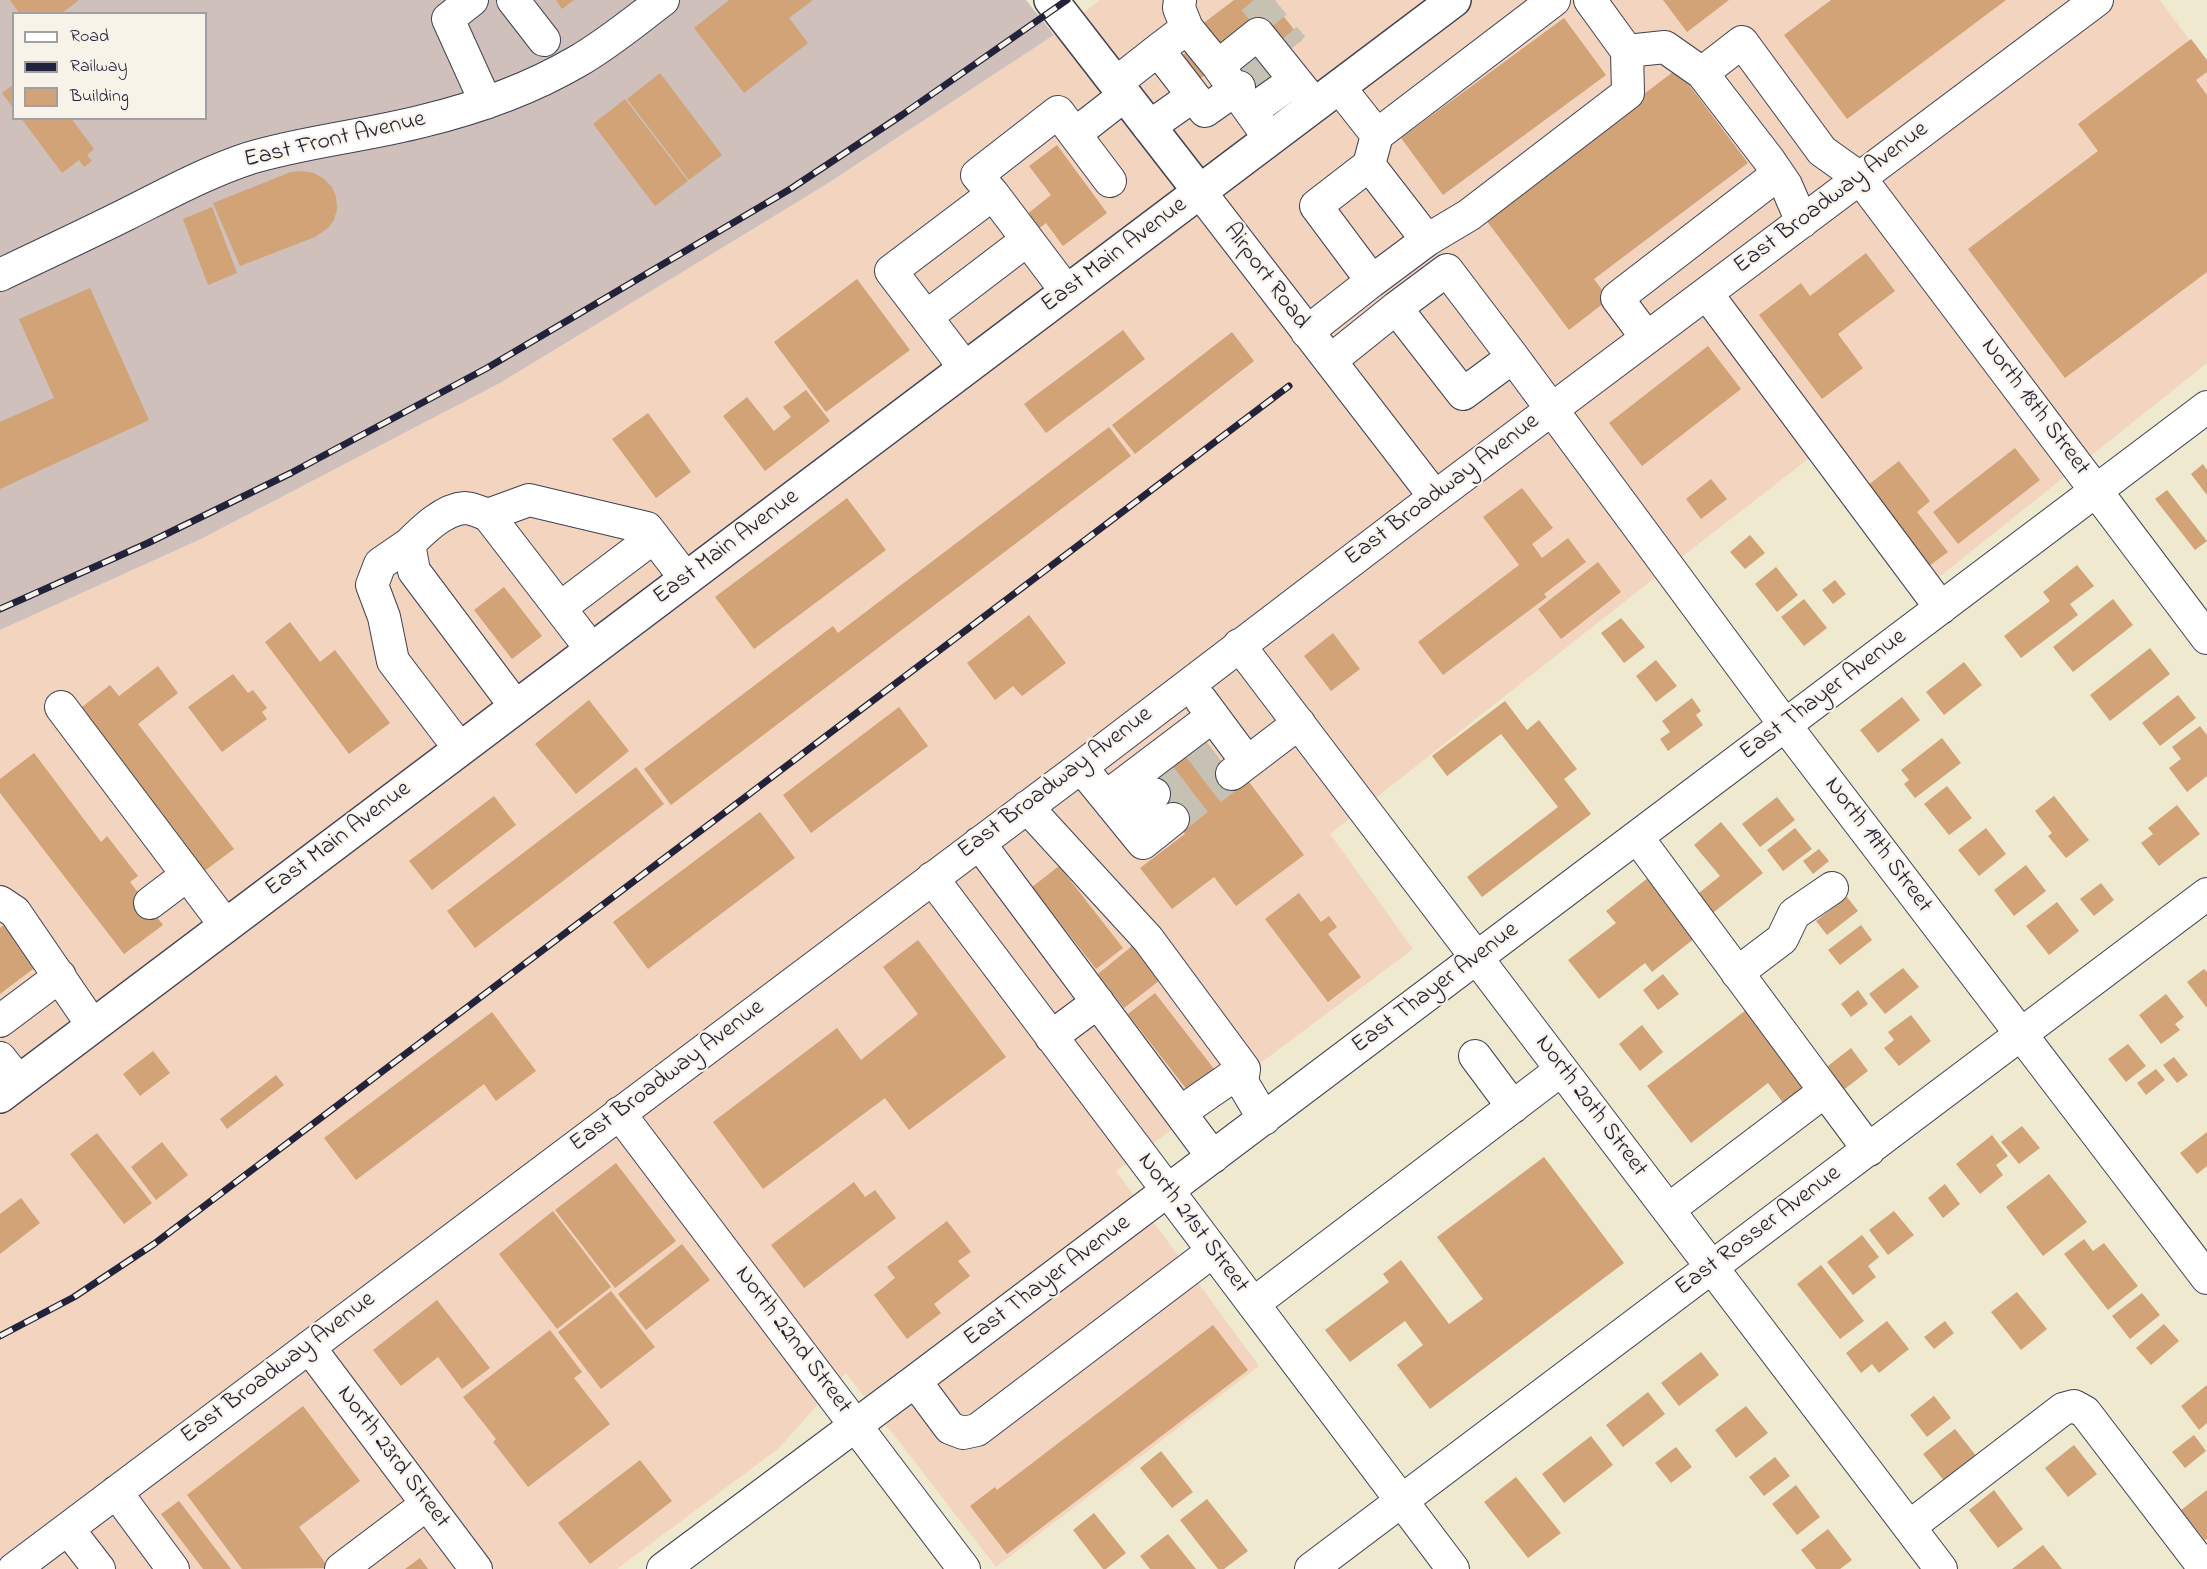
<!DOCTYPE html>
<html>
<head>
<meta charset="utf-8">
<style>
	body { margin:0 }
	#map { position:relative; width:2207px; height:1569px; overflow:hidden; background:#efe9d0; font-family:"Indie Flower",sans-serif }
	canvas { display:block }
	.legend { position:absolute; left:12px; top:12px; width:195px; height:108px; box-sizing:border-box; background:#f7f3e8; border:2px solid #a29fa3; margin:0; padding:8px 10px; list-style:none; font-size:18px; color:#22223b }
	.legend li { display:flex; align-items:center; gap:12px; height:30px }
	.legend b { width:30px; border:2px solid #a29fa3 }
</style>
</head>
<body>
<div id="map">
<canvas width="2207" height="1569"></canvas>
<ul class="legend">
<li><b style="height:8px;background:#fff"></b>Road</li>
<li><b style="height:8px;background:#22223b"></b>Railway</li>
<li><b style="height:16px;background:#d1a376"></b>Building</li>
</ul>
</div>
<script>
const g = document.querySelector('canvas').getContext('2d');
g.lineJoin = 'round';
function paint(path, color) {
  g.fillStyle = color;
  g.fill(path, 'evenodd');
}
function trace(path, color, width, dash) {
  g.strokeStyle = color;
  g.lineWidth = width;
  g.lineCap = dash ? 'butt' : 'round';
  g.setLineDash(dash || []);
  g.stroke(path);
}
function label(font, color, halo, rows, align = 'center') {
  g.font = font + ' "Indie Flower",sans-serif';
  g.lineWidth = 4.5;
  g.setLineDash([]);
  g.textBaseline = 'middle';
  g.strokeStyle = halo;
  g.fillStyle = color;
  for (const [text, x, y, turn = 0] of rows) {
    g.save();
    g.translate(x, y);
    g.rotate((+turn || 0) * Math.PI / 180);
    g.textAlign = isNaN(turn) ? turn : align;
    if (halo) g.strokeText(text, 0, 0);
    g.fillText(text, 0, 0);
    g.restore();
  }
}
paint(new Path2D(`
	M 1100,0 L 2160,0 L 2207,64 L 2207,363 L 1919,593 L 1812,456 L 1643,587 L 1330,834 L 1413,949 L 1116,1171 L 1259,1366 L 996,1567 L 846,1373 L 779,1448 L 617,1569 L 0,1569 L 0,630 L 201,539 L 500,383 L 822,187 L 1054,35 Z`), '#f3d4bf');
paint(new Path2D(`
	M 0,0 L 1026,0 L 1054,35 L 822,187 L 500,383 L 201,539 L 0,630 ZM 14,14 L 206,14 L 206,118 L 14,118 Z`), '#cfc0bb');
paint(new Path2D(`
	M 10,0 L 79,0 L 61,14 L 20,14 Z
	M 556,0 L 574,0 L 562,9 Z
	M 729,0 L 813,0 L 789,18 L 808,43 L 744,93 L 694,28 Z
	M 1234,0 L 1271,0 L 1302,40 L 1284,54 L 1224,55 L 1201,25 Z
	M 1663,0 L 1729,0 L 1687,32 Z
	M 1831,0 L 2006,0 L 1847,119 L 1784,35 Z
	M 1564,18 L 1606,75 L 1443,195 L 1401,138 Z
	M 2191,39 L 2207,60 L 2207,72 L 2196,80 L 2207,95 L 2207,272 L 2065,378 L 1968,249 L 2098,151 L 2078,124 Z
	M 1249,43 L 1280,83 L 1253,104 L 1222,64 Z
	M 1193,47 L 1211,70 L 1192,85 L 1174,62 Z
	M 1677,69 L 1748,163 L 1594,279 L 1609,299 L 1569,330 L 1483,216 Z
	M 660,73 L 722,155 L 689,180 L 627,99 Z
	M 14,84 L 14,109 L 2,93 Z
	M 625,99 L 688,181 L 655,206 L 593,124 Z
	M 21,118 L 71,118 L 94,149 L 87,155 L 92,161 L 84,167 L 79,160 L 62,173 Z
	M 1057,145 L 1107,213 L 1063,246 L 1046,223 L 1037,230 L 1026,215 L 1051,195 L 1029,166 Z
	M 302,171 L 314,173 L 324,179 L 332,187 L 336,197 L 337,209 L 334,220 L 328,228 L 315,237 L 240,266 L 213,203 L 291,172 Z
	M 212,207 L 237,273 L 208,285 L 183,219 Z
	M 1866,253 L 1895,291 L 1838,334 L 1863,368 L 1822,399 L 1759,315 L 1801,283 L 1810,296 Z
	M 857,279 L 910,350 L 826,412 L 774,342 Z
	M 90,288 L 149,420 L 0,489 L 0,422 L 54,398 L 19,319 Z
	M 1123,330 L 1145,359 L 1046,433 L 1024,404 Z
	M 1232,332 L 1254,361 L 1135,454 L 1112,425 Z
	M 1708,346 L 1741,389 L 1642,466 L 1609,423 Z
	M 806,390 L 830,421 L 765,471 L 723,416 L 747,397 L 774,431 L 791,417 L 783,407 Z
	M 648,413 L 691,472 L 656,498 L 612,439 Z
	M 1109,427 L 1131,456 L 671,805 L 644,769 L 833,626 L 838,633 Z
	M 2015,448 L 2040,480 L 1958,544 L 1933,512 Z
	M 1899,461 L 1930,501 L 1917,512 L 1948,552 L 1925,569 L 1863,489 Z
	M 2203,464 L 2207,470 L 2207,495 L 2191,474 Z
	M 1711,479 L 1727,499 L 1701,519 L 1686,499 Z
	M 1522,488 L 1553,528 L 1532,544 L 1542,558 L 1568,538 L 1586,562 L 1544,594 L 1547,597 L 1443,675 L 1418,642 L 1519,565 L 1483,517 Z
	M 2167,490 L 2207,541 L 2195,550 L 2155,499 Z
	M 847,498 L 886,550 L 754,649 L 715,597 Z
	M 1750,535 L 1765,553 L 1745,569 L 1730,552 Z
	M 1598,562 L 1621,592 L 1561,639 L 1538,609 Z
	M 2077,565 L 2094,586 L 2070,604 L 2078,615 L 2021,658 L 2004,636 L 2050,601 L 2043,592 Z
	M 1776,567 L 1798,595 L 1777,612 L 1755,584 Z
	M 1835,580 L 1846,594 L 1833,604 L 1822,590 Z
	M 504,587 L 542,636 L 512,659 L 474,610 Z
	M 1804,599 L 1827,628 L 1804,646 L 1781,617 Z
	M 2113,599 L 2133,625 L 2073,672 L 2053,647 Z
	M 1029,615 L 1066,663 L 1022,696 L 1013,686 L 995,700 L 967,663 Z
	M 1621,618 L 1645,647 L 1624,663 L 1601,633 Z
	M 290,622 L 320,662 L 335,650 L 390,723 L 349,754 L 265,642 Z
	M 1333,633 L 1360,669 L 1331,691 L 1304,656 Z
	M 2150,648 L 2170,674 L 2110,721 L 2090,695 Z
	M 1656,660 L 1677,686 L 1656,702 L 1636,676 Z
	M 1964,662 L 1982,685 L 1944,715 L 1926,692 Z
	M 158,666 L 178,693 L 138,724 L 234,849 L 199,875 L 77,711 L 110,685 L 119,696 Z
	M 233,674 L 248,693 L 253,690 L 267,708 L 262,712 L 267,719 L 222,752 L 188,707 Z
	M 2178,695 L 2196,718 L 2160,746 L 2142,723 Z
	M 1902,697 L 1920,720 L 1878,753 L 1860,730 Z
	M 1692,698 L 1701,711 L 1696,715 L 1703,725 L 1668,751 L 1660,739 L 1670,732 L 1662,721 Z
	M 589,700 L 629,751 L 576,794 L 535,744 Z
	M 1505,701 L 1527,730 L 1539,720 L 1577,769 L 1564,779 L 1591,814 L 1482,897 L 1467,877 L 1558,807 L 1501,734 L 1447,776 L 1432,756 Z
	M 899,707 L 928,746 L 811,833 L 783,795 Z
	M 2200,726 L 2207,735 L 2207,776 L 2187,792 L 2169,768 L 2181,759 L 2172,747 Z
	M 1199,732 L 1238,784 L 1246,778 L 1304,855 L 1236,906 L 1214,877 L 1172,909 L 1140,868 L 1185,834 L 1141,776 Z
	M 1942,738 L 1961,763 L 1915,798 L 1904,784 L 1909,780 L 1901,770 Z
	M 34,753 L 101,842 L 107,836 L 138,876 L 130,882 L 163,925 L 124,954 L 0,793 L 0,779 Z
	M 636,767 L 664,804 L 475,948 L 447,911 Z
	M 1947,786 L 1972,818 L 1949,835 L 1924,804 Z
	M 494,796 L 516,825 L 432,890 L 409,861 Z
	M 2054,796 L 2089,840 L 2066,858 L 2048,836 L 2052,833 L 2035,811 Z
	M 1777,797 L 1795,820 L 1760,847 L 1742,824 Z
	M 2177,805 L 2200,834 L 2159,866 L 2141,843 L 2153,834 L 2148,828 Z
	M 760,812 L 795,858 L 648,969 L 613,922 Z
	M 1721,822 L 1763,873 L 1709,916 L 1694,897 L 1720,876 L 1694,845 Z
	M 1795,828 L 1812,849 L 1783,871 L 1767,850 Z
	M 1986,828 L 2006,854 L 1979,876 L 1958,850 Z
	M 1819,849 L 1829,861 L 1813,874 L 1803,861 Z
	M 2026,865 L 2046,891 L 2014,916 L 1994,890 Z
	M 1059,866 L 1123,948 L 1096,969 L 1032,887 Z
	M 1648,878 L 1695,938 L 1652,972 L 1645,963 L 1599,999 L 1568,960 L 1616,923 L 1606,911 Z
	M 2101,883 L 2114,900 L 2094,916 L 2080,899 Z
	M 1299,893 L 1321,922 L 1329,916 L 1337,927 L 1328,934 L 1361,977 L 1328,1002 L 1265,919 Z
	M 1847,897 L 1858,911 L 1827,935 L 1816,921 Z
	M 2057,902 L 2079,931 L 2049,955 L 2026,926 Z
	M 9,921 L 41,963 L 0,994 L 0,928 Z
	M 1861,925 L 1872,940 L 1840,965 L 1828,950 Z
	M 918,940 L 1006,1057 L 909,1130 L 885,1098 L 763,1189 L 713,1122 L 837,1028 L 861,1060 L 918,1014 L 883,967 Z
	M 1137,942 L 1164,977 L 1124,1008 L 1098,974 Z
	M 1903,968 L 1919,987 L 1885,1014 L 1869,994 Z
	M 2204,969 L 2207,972 L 2207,1008 L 2187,982 Z
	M 1663,974 L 1679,994 L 1658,1010 L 1643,990 Z
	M 1858,990 L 1868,1004 L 1851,1017 L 1841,1004 Z
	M 1155,993 L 1218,1074 L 1191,1095 L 1128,1014 Z
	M 2166,994 L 2184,1017 L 2175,1024 L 2180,1030 L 2161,1044 L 2139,1015 Z
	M 1746,1010 L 1805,1087 L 1784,1104 L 1768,1083 L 1691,1143 L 1647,1086 Z
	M 492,1012 L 536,1071 L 496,1101 L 484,1084 L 356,1180 L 324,1138 Z
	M 1911,1015 L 1931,1041 L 1899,1066 L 1884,1048 L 1894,1040 L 1888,1032 Z
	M 1642,1025 L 1663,1052 L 1640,1071 L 1619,1044 Z
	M 2128,1044 L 2146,1066 L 2126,1082 L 2108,1059 Z
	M 1851,1048 L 1868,1071 L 1837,1095 L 1819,1073 Z
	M 153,1051 L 170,1073 L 140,1096 L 123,1074 Z
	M 2174,1057 L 2188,1075 L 2177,1083 L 2163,1065 Z
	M 2156,1069 L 2165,1080 L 2146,1095 L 2137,1083 Z
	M 276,1075 L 284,1085 L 227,1129 L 220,1119 Z
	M 2022,1126 L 2040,1148 L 2019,1164 L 2001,1142 Z
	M 2207,1132 L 2207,1166 L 2197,1174 L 2180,1153 Z
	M 97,1133 L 152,1203 L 124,1224 L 70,1154 Z
	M 1992,1135 L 2008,1156 L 1996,1165 L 2003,1175 L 1980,1194 L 1956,1164 Z
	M 162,1142 L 188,1175 L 156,1200 L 131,1167 Z
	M 1544,1157 L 1624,1263 L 1430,1409 L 1397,1365 L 1423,1345 L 1405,1321 L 1350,1362 L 1325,1330 L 1389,1282 L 1383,1274 L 1401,1260 L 1449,1324 L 1483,1299 L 1437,1237 Z
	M 616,1163 L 676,1241 L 615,1288 L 555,1210 Z
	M 2049,1174 L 2087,1222 L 2043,1256 L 2006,1207 Z
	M 854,1182 L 865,1197 L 875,1190 L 896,1218 L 804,1288 L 771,1245 Z
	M 1945,1184 L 1960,1204 L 1943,1218 L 1928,1198 Z
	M 21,1198 L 40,1223 L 0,1254 L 0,1214 Z
	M 553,1211 L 611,1287 L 557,1329 L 499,1254 Z
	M 1894,1211 L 1914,1235 L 1888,1255 L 1869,1230 Z
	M 947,1221 L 971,1252 L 958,1261 L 970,1276 L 934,1304 L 941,1313 L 907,1339 L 874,1295 L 895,1278 L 887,1267 Z
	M 1862,1235 L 1879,1257 L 1868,1266 L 1876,1277 L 1853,1295 L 1827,1262 Z
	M 2084,1239 L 2093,1251 L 2104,1243 L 2138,1286 L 2108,1310 L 2064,1254 Z
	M 682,1244 L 710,1280 L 646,1330 L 618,1294 Z
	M 1821,1265 L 1864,1321 L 1840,1339 L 1797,1284 Z
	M 611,1291 L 655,1347 L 601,1389 L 558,1332 Z
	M 2017,1292 L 2047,1329 L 2021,1350 L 1991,1312 Z
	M 2142,1293 L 2160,1315 L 2130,1339 L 2112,1316 Z
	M 437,1300 L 490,1368 L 462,1389 L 438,1357 L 401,1386 L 373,1350 Z
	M 1887,1321 L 1909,1349 L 1879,1373 L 1872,1364 L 1861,1373 L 1846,1353 Z
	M 1945,1321 L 1954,1333 L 1934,1349 L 1924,1337 Z
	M 2164,1324 L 2179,1341 L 2151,1365 L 2136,1348 Z
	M 1213,1325 L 1248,1370 L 1007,1554 L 970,1506 L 995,1487 L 997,1490 Z
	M 550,1330 L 582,1372 L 574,1378 L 610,1424 L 528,1487 L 493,1442 L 496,1439 L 463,1397 Z
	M 1701,1352 L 1719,1375 L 1679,1406 L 1661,1383 Z
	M 2207,1385 L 2207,1423 L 2199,1430 L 2181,1406 Z
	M 1648,1392 L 1665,1414 L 1623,1447 L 1606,1425 Z
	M 1934,1396 L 1951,1418 L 1927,1437 L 1910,1415 Z
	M 303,1406 L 360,1481 L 299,1527 L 329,1568 L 242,1569 L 187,1495 Z
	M 1746,1406 L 1768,1433 L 1736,1458 L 1715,1430 Z
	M 1955,1429 L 1977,1457 L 1945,1482 L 1923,1454 Z
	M 2194,1435 L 2206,1451 L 2185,1468 L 2172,1452 Z
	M 1591,1436 L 1613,1465 L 1564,1503 L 1542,1474 Z
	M 2074,1445 L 2097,1474 L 2068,1497 L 2045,1468 Z
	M 1676,1447 L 1692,1467 L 1671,1483 L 1655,1463 Z
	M 1161,1451 L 1193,1492 L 1172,1508 L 1140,1468 Z
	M 1775,1457 L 1790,1476 L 1764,1496 L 1749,1477 Z
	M 640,1460 L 672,1501 L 590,1564 L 558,1523 Z
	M 1516,1477 L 1561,1533 L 1528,1558 L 1484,1502 Z
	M 1796,1485 L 1820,1517 L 1797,1535 L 1772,1504 Z
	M 1994,1490 L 2023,1529 L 1998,1548 L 1969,1510 Z
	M 2207,1490 L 2207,1539 L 2205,1540 L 2181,1510 Z
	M 1207,1499 L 1248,1551 L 1224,1569 L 1218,1569 L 1180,1520 Z
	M 179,1501 L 231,1569 L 203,1569 L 161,1514 Z
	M 1094,1513 L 1126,1553 L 1106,1569 L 1103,1569 L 1073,1530 Z
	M 1828,1529 L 1852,1560 L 1840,1569 L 1816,1569 L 1801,1550 Z
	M 1168,1534 L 1196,1569 L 1150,1569 L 1140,1556 Z
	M 2043,1545 L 2062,1569 L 2012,1569 Z
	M 420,1558 L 428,1569 L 405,1569 Z`), '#d1a376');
trace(new Path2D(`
	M 1254,0 L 1293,47
	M 1239,87 L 1267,66
	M 1154,794 L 1212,750
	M 1173,819 L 1231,774`), '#c6c1b2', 32, [32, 16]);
const minor = new Path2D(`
	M 472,0 L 448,19 L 486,103
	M 513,0 L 544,40
	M 1180,0 L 1179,8 L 1187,28
	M 1627,51 L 1665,47 L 1702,73 L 1769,160 L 1786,185 L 1802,222
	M 1218,66 L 1187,28 L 1158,50 L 1205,111 L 1239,87
	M 1702,73 L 1742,42 L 1822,151 L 1860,178 L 2207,638
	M 1116,83 L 1158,50
	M 1339,87 L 1377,135 L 1554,0
	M 1251,111 L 1295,80
	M 1149,127 L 1193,96
	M 1075,134 L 1125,95
	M 1270,139 L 1218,66 L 1258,34 L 1315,105
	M 1369,165 L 1427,240 L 1372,281
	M 1200,192 L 1435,497
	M 993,194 L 977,175 L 1058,112 L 1110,181
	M 1427,240 L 1469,215 L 1628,93 L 1627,51 L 1590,0
	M 0,275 C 42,255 85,235 127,214 C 167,194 207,172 250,158 C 307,141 365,136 423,121 C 477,108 530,89 578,61 C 609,43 635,21 663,0
	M 1707,294 L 1941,608
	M 926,317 L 1027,240
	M 1307,332 L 1372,281 L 1316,206 L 1369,165 L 1377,135
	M 1647,338 L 1617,298 L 1778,174
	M 1513,357 L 1785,725 L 2207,1278
	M 1330,361 L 1396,308 L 1463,394 L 1513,357 L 1447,270 L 1396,308
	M 965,368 L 891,271 L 993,194 L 1067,292
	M 488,515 L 529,500 L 647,528 L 686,579
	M 409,544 L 380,564 L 372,585 L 384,617 L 393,661 L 460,749
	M 560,608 L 654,537
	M 1239,645 L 1941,1569
	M 1201,700 L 1247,762
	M 61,707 L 226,926
	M 516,707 L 414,571 L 409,544 C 423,530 444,509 465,508 C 472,508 482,513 488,515 L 592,650
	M 1081,767 L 1143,843 L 1173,819
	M 1232,774 L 1299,723
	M 1106,797 L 1213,716
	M 1027,807 L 1148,939 L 1244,1069 L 1242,1082 L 1264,1119
	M 1123,818 L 1154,794
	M 1637,837 L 1825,1091 L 1668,1210
	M 979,843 L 1213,1157
	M 932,878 L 1453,1569
	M 0,902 L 15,912 L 93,1026
	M 150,903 L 187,875
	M 1737,973 L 1782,939 L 1794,914 L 1832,888
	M 0,1021 L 60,976
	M 1051,1037 L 1098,1002
	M 1475,1056 L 1513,1107
	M 0,1058 L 19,1082
	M 1825,1091 L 1869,1150
	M 1181,1112 L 1230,1078
	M 619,1113 L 964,1569
	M 1253,1304 L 1561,1070
	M 309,1347 L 476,1569
	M 915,1381 L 950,1428 L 963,1433 L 977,1430 L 1213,1251
	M 116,1492 L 173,1569
	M 1909,1527 L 2063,1409 L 2074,1406 L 2085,1412 L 2205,1569
	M 68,1529 L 99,1569
	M 14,1569 L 1081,767 L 1435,497 L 2097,0
	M 341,1569 L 427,1504
	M 663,1569 L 915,1381 L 2207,407
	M 1311,1569 L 2207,894`);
const major = new Path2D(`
	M 1051,0 L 1200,192
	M 0,1096 L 1454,0`);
trace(minor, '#414051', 34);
trace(major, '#414051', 36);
trace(minor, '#fff', 32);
trace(major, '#fff', 33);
const rail = new Path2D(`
	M 0,609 L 148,543 L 291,473 L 487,368 L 792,188 L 902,115 L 1067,0
	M 0,1336 L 74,1297 L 154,1244 L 1289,386`);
trace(rail, '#22223b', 7);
trace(rail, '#f7f3e8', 4.5, [14]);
label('24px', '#22223b', '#f7f3e8', [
	["East Front Avenue",335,141,-13],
	["East Broadway Avenue",1832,199,-37],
	["East Main Avenue",1115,256,-37],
	["Airport Road",1265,277,53],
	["North 18th Street",2034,408,53],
	["East Broadway Avenue",1443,491,-37],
	["East Main Avenue",727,548,-37],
	["East Thayer Avenue",1824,696,-37],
	["East Broadway Avenue",1056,784,-37],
	["East Main Avenue",339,840,-37],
	["North 19th Street",1877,846,53],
	["East Thayer Avenue",1436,989,-37],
	["East Broadway Avenue",668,1077,-37],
	["North 20th Street",1590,1107,53],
	["North 21st Street",1192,1224,53],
	["East Rosser Avenue",1759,1232,-37],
	["East Thayer Avenue",1048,1282,-37],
	["North 22nd Street",792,1341,53],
	["East Broadway Avenue",279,1369,-37],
	["North 23rd Street",392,1458,53]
]);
</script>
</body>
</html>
